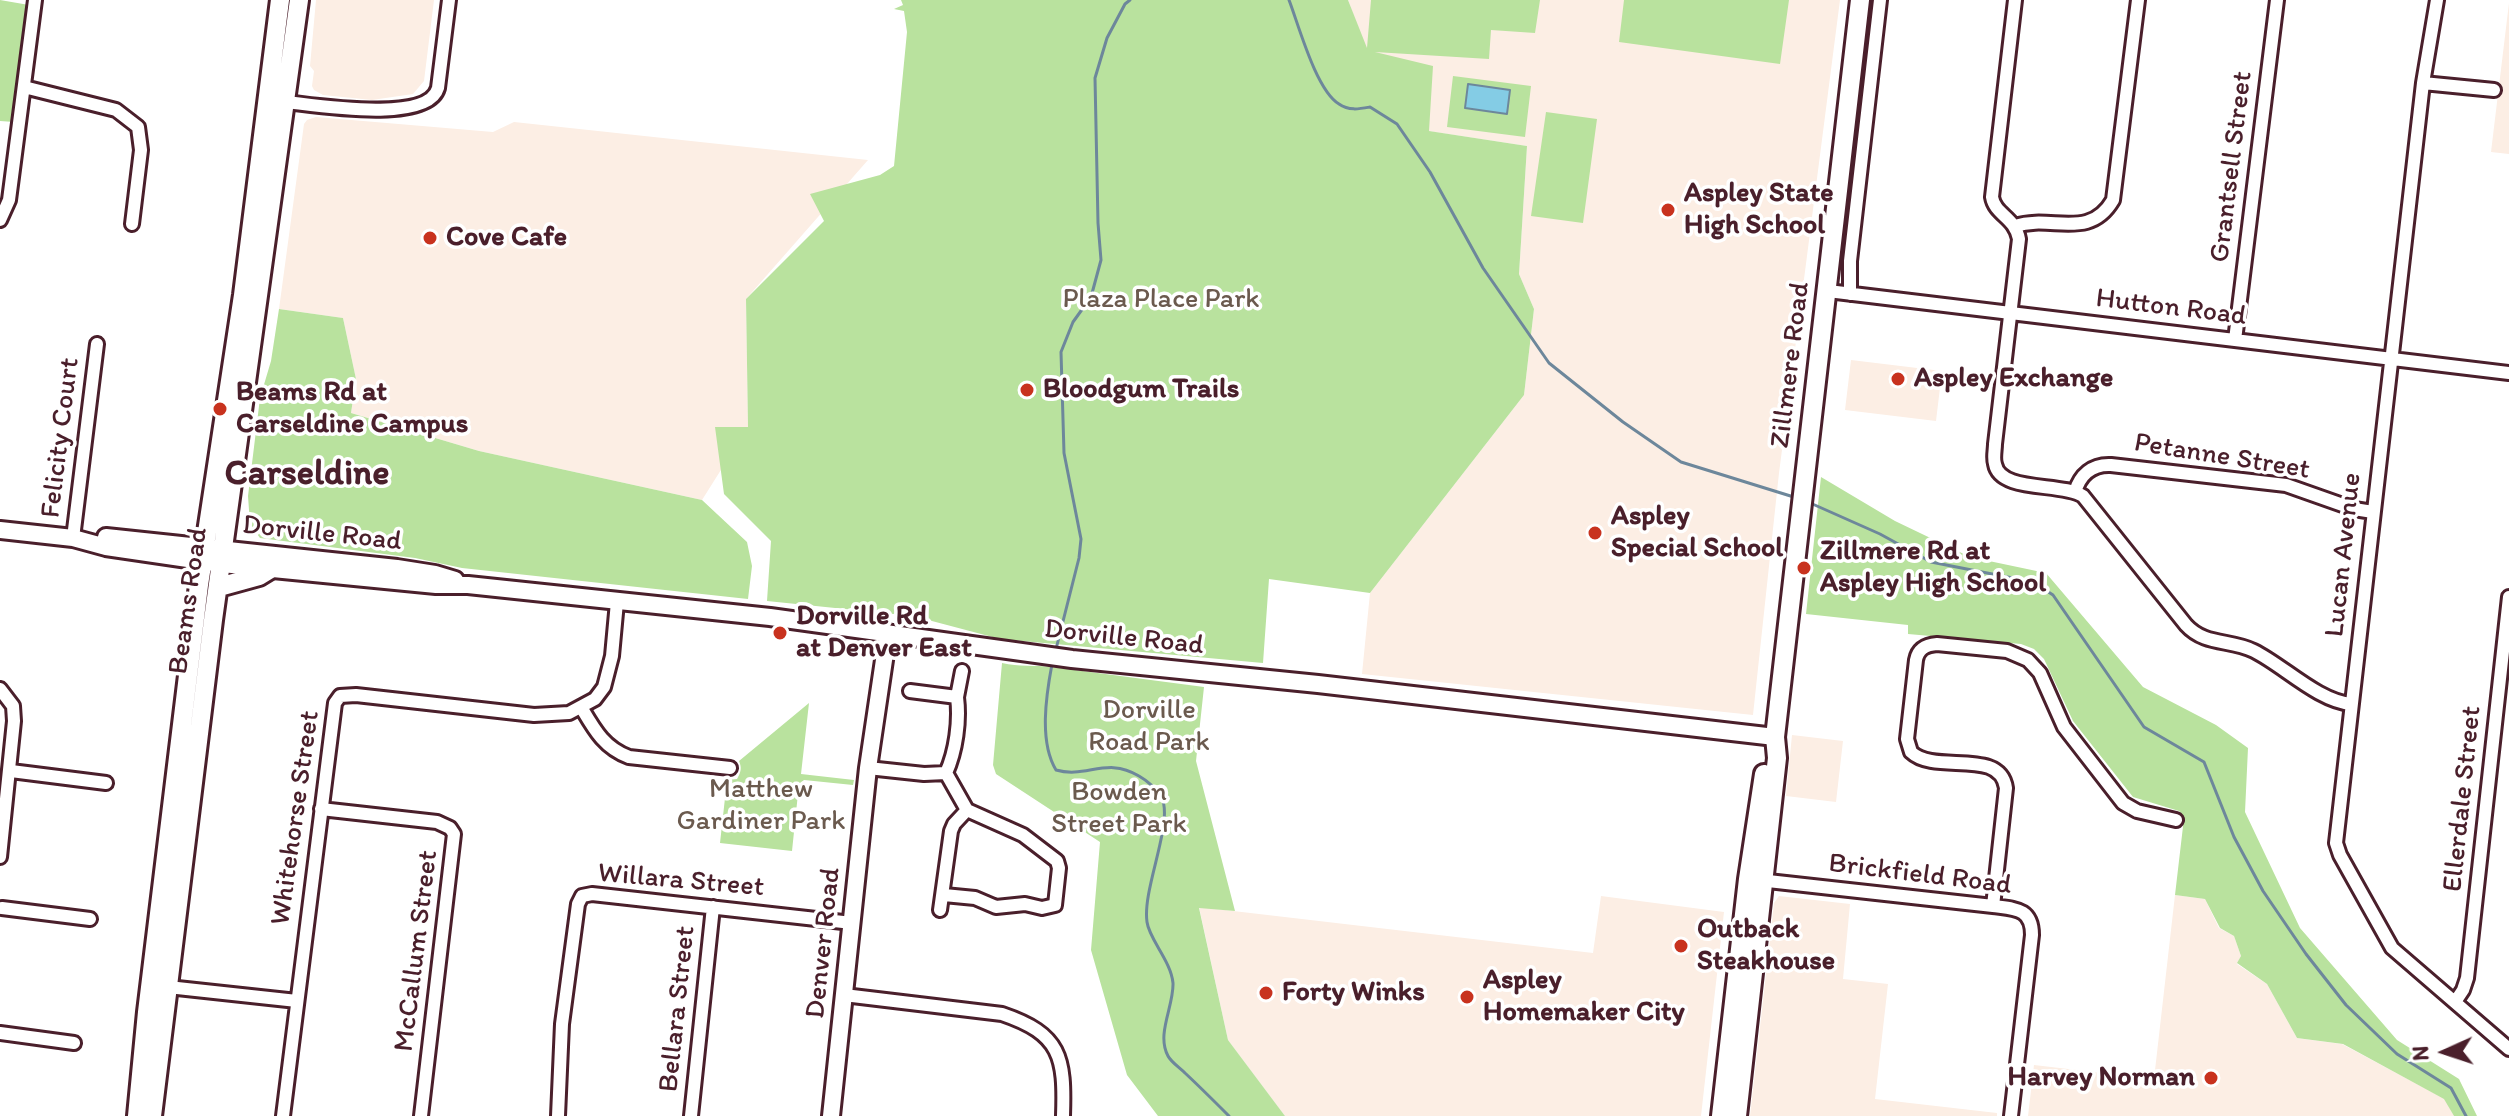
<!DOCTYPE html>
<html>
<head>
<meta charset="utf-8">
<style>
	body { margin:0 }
	#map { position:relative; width:2509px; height:1116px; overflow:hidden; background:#fff; font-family:Itim,sans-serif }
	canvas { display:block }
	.north { position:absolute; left:2405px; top:1012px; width:80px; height:80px; -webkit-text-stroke:6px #fff; paint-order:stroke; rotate:267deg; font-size:22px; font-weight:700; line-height:32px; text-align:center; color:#4a1f2b }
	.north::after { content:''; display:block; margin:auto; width:28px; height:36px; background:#4a1f2b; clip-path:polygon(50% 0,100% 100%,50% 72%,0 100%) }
</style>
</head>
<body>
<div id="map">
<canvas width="2509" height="1116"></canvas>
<div class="north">N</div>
</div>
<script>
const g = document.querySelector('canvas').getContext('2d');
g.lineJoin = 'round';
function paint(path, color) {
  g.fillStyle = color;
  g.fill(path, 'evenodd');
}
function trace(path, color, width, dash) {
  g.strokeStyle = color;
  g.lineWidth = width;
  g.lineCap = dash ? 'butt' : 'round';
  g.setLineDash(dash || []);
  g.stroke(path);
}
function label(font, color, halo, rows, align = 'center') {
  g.font = font + ' Itim,sans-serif';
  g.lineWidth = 7;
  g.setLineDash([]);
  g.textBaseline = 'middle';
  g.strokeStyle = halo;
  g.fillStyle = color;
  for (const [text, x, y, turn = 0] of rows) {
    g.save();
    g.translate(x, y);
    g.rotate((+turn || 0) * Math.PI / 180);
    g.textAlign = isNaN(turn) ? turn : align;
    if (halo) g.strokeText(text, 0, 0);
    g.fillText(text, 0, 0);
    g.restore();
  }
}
paint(new Path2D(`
	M 316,0 L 434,0 L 424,81 L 413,94 L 372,100 L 323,95 L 314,90 L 312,86 L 314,71 L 310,66 Z
	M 1348,0 L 1840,0 L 1779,473 L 1753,715 L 1362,674 L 1370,593 L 1524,395 L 1534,309 L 1519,274 L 1527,146 L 1428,131 L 1367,51 Z
	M 2509,3 L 2509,154 L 2491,152 Z
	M 316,117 L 493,132 L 514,122 L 868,160 L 746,299 L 748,427 L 702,500 L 479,451 L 351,413 L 356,379 L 343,318 L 279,309 L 304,124 L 307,120 Z
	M 1851,360 L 1942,371 L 1936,421 L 1845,410 Z
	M 1792,735 L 1843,741 L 1836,802 L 1786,796 Z
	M 2175,895 L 2205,899 L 2219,928 L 2234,936 L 2241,956 L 2237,964 L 2267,984 L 2297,1038 L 2342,1044 L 2445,1099 L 2454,1116 L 2028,1116 L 2034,1065 L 2154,1079 Z
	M 1601,896 L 1724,912 L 1701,1116 L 1285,1116 L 1228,1040 L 1199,907 L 1593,953 Z
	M 1779,896 L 1850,904 L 1843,979 L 1888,984 L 1875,1099 L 1997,1113 L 1997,1116 L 1750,1116 L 1774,903 Z`), '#fceee4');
paint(new Path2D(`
	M 0,0 L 29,5 L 14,122 L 0,121 Z
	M 901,0 L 1348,0 L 1367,48 L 1371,0 L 1540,0 L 1535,33 L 1491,30 L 1489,59 L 1375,52 L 1433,66 L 1429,131 L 1527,146 L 1519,274 L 1534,309 L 1524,395 L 1370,593 L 1269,579 L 1263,663 L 1000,639 L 913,616 L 767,601 L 771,541 L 724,494 L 715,427 L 748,427 L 746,299 L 824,221 L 810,194 L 880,175 L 894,166 L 907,32 L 904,11 L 894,9 L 903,5 Z
	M 1624,0 L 1789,0 L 1780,64 L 1619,42 Z
	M 1453,76 L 1531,86 L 1525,137 L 1447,127 Z
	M 1546,112 L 1597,119 L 1583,223 L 1531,216 Z
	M 279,309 L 343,318 L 356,379 L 351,413 L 479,451 L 702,500 L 747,542 L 752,566 L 748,599 L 462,568 L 415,558 L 260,538 L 250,524 L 248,496 L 260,398 L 271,361 Z
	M 1821,477 L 1895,521 L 1970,557 L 2046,573 L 2143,687 L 2216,725 L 2248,748 L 2245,812 L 2300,928 L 2397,1040 L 2459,1079 L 2477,1116 L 2454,1116 L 2444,1099 L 2343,1044 L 2297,1038 L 2267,984 L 2237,963 L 2241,956 L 2234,936 L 2220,928 L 2205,899 L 2175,895 L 2184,818 L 2179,811 L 2133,797 L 2073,721 L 2044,659 L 2034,649 L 2021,644 L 1908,634 L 1908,625 L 1806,614 Z
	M 1002,663 C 1019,667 1034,665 1052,667 L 1204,687 L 1196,761 L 1235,911 L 1199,908 L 1228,1040 L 1285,1116 L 1158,1116 L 1127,1075 L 1091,950 L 1100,842 L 996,774 L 993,765 Z
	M 809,703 L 801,774 L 854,780 L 853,785 L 804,780 L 799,784 L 792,851 L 720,843 L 727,780 L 737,779 C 741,772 742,768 739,761 Z`), '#b9e29e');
const water = new Path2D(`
	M 1468,84 L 1510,90 L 1507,114 L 1465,108 Z`);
paint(water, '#84cce5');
trace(water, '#6d879b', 2);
trace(new Path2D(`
	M 1289,0 C 1299,26 1316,90 1339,104 C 1349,111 1359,109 1370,107 L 1397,124 L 1430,172 L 1483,268 L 1549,363 L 1623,422 L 1681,462 L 1797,498
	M 1808,502 L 1880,534 L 1931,562 L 2033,582 L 2053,595 L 2144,727 L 2204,762 L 2234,837 L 2263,891 L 2306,954 L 2346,1005 L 2397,1054 L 2451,1088 L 2466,1116
	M 1055,653 L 1079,558 L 1081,539 L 1064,453 L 1061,352 L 1073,322 L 1091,297 L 1101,260 L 1098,223 L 1095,78 L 1107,38 L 1125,4 L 1130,0
	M 1052,664 C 1046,696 1039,742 1056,770 C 1087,779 1106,756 1139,776 C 1146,780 1157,789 1161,796 C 1175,821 1142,888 1147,922 C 1149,939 1171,961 1173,983 C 1174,1006 1156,1034 1168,1056 C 1171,1062 1180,1068 1185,1073 C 1200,1087 1214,1101 1229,1116`), '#6d879b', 3);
const minor = new Path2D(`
	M 2015,0 L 1992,197 C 1995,215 2015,217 2019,239 L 1995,444 C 1995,450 1993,458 1995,464 C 2000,493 2062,482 2083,496 L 2186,625 C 2205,646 2230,639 2254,651 C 2284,666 2318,701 2351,704
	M 2437,0 L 2423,83 L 2336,843 L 2340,855 L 2392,948 L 2509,1049
	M 2423,83 L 2494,90
	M 24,87 L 116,110 L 138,127 L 141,150 L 132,224
	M 286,102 C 315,105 428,124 438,88 L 449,0
	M 0,220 L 9,200 L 35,0
	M 2015,226 C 2052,214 2089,241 2113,200 L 2138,0
	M 1828,291 L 2509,373
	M 1850,294 L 1850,261 L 1880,0
	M 2235,340 L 2277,0
	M 2075,492 C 2080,475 2092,464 2111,465 L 2286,485 L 2354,509 L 2373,512
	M 73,538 L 97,344
	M 0,689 L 13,706 L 14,721 L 0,857
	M 910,691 L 957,697 C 960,721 956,751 946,773
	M 957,697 L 962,671
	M 581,707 C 594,729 604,748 629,757 L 730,768
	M 868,768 L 924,774 L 946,773 L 967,810 L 1023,835 L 1057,861 L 1059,868 L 1055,905 L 1042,908 L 1025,904 L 996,907 L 975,898 L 944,895
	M 11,771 L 106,783
	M 321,809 L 437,822 L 450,828 L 454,834 L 421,1116
	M 1759,880 L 1993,906 C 2015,909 2032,908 2032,935 L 2011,1116
	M 1993,906 L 2006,788 C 2000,747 1935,775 1911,752 L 1907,739 L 1916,660 C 1918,649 1925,645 1937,644 L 2007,651 L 2028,660 L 2040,673 L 2064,727 L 2123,803 L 2137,811 L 2176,820
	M 2,908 L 90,919
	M 940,910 L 951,831 L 954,824 L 967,810
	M 168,987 L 297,1001
	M 844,995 L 1002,1014 C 1061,1034 1065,1057 1063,1116
	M 2455,1002 L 2463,990 L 2467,978 L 2509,597
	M 0,1033 L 74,1043
	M 283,1116 L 335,703 L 340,696 L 356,695 L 534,715 L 569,713 L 595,699 L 604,687 L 612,656 L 617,602
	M 558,1116 L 562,1024 L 578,904 L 582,896 L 592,894 L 852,923
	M 691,1116 L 713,907`);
const tertiary = new Path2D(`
	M 0,530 L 73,538 L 106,547 L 222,564 L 436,585 L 468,585 L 770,617 L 1072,659 L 1318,684 L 1775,737
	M 106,537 L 397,568 L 435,574 L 455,580
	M 831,1116 L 868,768 L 888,633`);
const secondary = new Path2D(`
	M 219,587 L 259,576 L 272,568
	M 137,1116 L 147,1012 L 199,585 L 243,295 L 280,0
	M 152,1116 L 213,620 L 299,0
	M 1721,1116 L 1748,879 L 1764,774
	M 1737,1116 L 1777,758 L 1775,737 L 1860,0`);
trace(minor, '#4a1f2b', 18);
trace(tertiary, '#4a1f2b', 22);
trace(secondary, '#4a1f2b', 24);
trace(minor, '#fff', 12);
trace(tertiary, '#fff', 16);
trace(secondary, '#fff', 18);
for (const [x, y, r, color] of [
	[1668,210,8,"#c8321e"],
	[430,238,8,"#c8321e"],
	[1898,379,8,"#c8321e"],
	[1027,390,8,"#c8321e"],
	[220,409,8,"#c8321e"],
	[1595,533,8,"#c8321e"],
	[1804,568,8,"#c8321e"],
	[780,633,8,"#c8321e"],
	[1681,946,8,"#c8321e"],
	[1266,993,8,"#c8321e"],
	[1467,997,8,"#c8321e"],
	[2211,1078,8,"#c8321e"]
]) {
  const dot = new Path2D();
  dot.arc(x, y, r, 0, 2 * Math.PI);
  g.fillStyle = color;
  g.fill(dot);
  trace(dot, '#fff', 3);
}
label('28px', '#4a1f2b', '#fff', [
	["Grantsell Street",2232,167,-83],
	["Hutton Road",2171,308,7],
	["Zillmere Road",1791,365,-83],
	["Felicity Court",61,438,-83],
	["Petanne Street",2222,457,9],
	["Dorville Road",322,534,6],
	["Lucan Avenue",2344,555,-84],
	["Beams Road",189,601,-82],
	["Dorville Road",1124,638,6],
	["Ellerdale Street",2463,799,-84],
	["Whitehorse Street",296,818,-82],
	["Brickfield Road",1920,875,7],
	["Willara Street",681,881,5],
	["Denver Road",824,943,-84],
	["McCallum Street",417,951,-83],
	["Bellara Street",678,1009,-84]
]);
label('bold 28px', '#4a1f2b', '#fff', [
	["Aspley State",1684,194],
	["High School",1684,226],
	["Cove Cafe",446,238],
	["Aspley Exchange",1914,379],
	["Bloodgum Trails",1043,390],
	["Beams Rd at",236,393],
	["Carseldine Campus",236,425],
	["Aspley",1611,517],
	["Special School",1611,549],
	["Zillmere Rd at",1820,552],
	["Aspley High School",1820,584],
	["Dorville Rd",796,617],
	["at Denver East",796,649],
	["Outback",1697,930],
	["Steakhouse",1697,962],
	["Aspley",1483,981],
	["Homemaker City",1483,1013],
	["Forty Winks",1282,993],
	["Harvey Norman",2195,1078,"right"]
], 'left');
label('28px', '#6b5a4e', '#fff', [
	["Plaza Place Park",1161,300],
	["Dorville",1149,711],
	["Road Park",1149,743],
	["Matthew",761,790],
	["Gardiner Park",761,822],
	["Bowden",1119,793],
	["Street Park",1119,825]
]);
label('bold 36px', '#4a1f2b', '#fff', [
	["Carseldine",307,475]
]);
</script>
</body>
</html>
